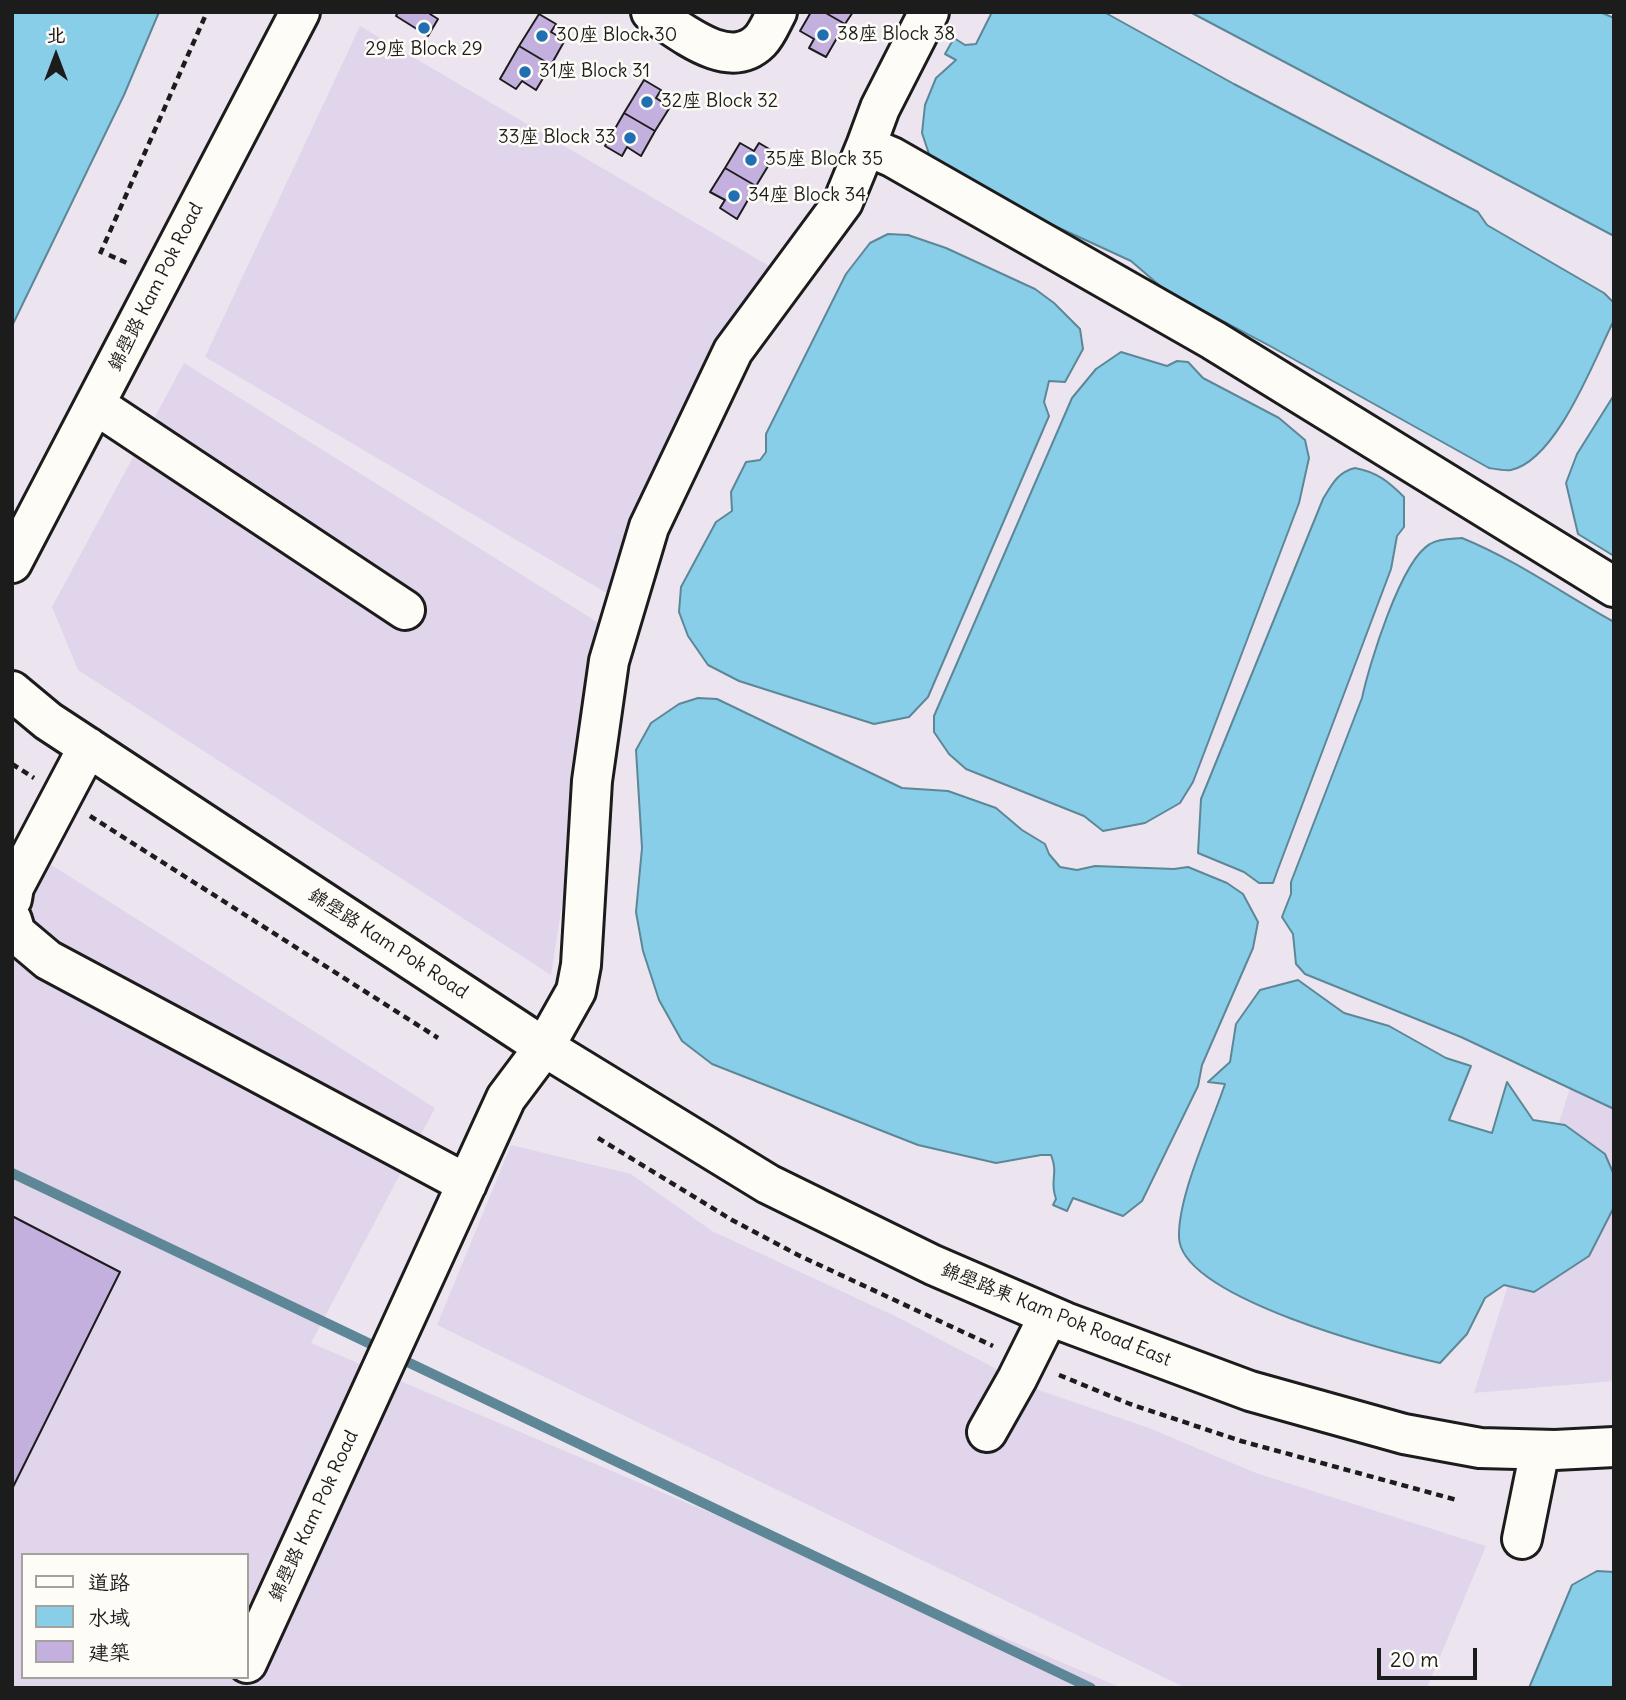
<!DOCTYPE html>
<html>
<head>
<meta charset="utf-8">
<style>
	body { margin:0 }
	#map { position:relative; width:1626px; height:1700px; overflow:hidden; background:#ece5f0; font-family:Delius,"LXGW WenKai TC",sans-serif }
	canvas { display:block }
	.frame { position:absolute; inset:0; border:14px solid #1c1c1c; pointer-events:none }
	.legend { position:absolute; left:21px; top:1553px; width:228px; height:126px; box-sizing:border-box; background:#fdfcf7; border:2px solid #a3a29f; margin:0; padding:9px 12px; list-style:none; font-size:21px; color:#1c1c1c }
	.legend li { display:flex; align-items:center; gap:14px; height:35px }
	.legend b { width:35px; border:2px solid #a3a29f }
	.north { position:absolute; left:21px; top:21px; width:70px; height:70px; -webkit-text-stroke:5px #fdfcf7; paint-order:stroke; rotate:0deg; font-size:19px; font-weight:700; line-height:28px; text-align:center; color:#1c1c1c }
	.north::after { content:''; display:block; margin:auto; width:24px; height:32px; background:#1c1c1c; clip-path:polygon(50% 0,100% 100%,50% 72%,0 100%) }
	.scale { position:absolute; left:1377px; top:1648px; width:100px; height:32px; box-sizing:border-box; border:4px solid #1c1c1c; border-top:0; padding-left:9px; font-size:21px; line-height:24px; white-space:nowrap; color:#1c1c1c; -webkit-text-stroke:5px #fdfcf7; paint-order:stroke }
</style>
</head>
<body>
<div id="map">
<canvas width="1626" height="1700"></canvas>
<div class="frame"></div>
<ul class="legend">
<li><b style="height:9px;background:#fdfcf7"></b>道路</li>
<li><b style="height:19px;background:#88cee9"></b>水域</li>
<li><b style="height:19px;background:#c4b0df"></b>建築</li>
</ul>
<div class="north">北</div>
<div class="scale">20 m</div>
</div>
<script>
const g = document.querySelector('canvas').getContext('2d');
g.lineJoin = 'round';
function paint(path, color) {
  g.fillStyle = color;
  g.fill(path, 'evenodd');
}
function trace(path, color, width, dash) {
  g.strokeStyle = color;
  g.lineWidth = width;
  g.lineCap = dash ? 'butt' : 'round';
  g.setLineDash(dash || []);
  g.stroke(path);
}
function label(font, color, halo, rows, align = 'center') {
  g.font = font + ' Delius,"LXGW WenKai TC",sans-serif';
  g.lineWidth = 5;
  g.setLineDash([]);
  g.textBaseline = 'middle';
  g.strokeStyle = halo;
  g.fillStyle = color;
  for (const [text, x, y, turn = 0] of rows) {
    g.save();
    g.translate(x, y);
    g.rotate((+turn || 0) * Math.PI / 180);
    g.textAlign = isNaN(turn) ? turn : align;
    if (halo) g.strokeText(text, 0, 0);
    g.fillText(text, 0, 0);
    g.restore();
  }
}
paint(new Path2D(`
	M 360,26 L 776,270 L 622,602 L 205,357 Z
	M 184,363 L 605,627 L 551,975 L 78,670 L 52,607 Z
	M 12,840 L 435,1108 L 311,1343 L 1122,1688 L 12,1688 ZM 23,1555 L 247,1555 L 247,1677 L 23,1677 Z
	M 1614,956 L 1614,1381 L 1474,1393 L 1609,964 Z
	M 511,1145 L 631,1174 L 712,1231 L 897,1317 L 1033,1388 L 1149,1428 L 1256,1473 L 1486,1546 L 1427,1688 L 1186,1688 L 437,1325 Z`), '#e0d5eb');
const water = new Path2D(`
	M 12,12 L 159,12 L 124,95 L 12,326 Z
	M 992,12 L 1104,12 L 1234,84 L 1478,212 L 1487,225 L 1604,293 L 1614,303 L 1614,320 C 1594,360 1557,460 1511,470 C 1505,471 1495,469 1489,468 L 1270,346 L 1166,291 L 1131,261 L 953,179 L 931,160 L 922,133 L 925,105 L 936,78 L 956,60 L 945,54 L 954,38 L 965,45 L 976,44 Z
	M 1190,12 L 1600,12 L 1614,18 L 1614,236 Z
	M 888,234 L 908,235 L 946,248 L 1035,289 L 1054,303 L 1080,329 L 1083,349 L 1065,382 L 1049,381 L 1044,402 L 1049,416 L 928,697 L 909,717 L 874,724 L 739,681 L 708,665 L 688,636 L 679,612 L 681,587 L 716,522 L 732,511 L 731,492 L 746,462 L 760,460 L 766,452 L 766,434 L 846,274 L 870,243 Z
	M 1121,352 L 1167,366 L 1177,361 L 1188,362 L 1203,378 L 1279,418 L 1305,440 L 1309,458 L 1299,503 L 1193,782 L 1180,803 L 1145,823 L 1103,831 L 1084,816 L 966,769 L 949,754 L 934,732 L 934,716 L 1072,398 L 1096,369 Z
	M 1614,395 L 1614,556 L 1578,534 L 1566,483 L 1577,454 Z
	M 1355,468 C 1377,472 1389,482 1404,497 L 1404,527 L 1397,536 L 1391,569 L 1278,869 L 1273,883 L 1259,883 L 1244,872 L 1198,853 L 1201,799 L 1323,499 C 1332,484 1338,472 1355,468 Z
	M 1462,538 C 1516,560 1563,594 1614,622 L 1614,1109 L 1461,1037 L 1305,974 L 1296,964 L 1293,934 L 1282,917 L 1291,894 L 1291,882 L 1362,698 C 1369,665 1401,560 1430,544 C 1440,538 1452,539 1462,538 Z
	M 698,698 L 717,699 L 902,788 L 948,791 L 996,808 L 1022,830 L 1045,844 L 1049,854 L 1060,867 L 1077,870 L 1095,866 L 1174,869 L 1188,867 L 1227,883 L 1243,894 L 1258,922 L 1253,948 L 1202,1065 L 1198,1086 L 1142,1201 L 1123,1216 L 1073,1198 L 1067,1211 L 1053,1205 L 1056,1199 C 1049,1180 1059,1175 1051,1155 L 1041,1155 L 996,1163 L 918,1145 L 712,1064 L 682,1041 L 659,1000 L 643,951 L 636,912 L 642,848 L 636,750 L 651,723 L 679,704 Z
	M 1298,980 L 1344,1013 L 1389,1026 L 1446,1058 L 1471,1066 L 1449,1120 L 1492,1133 L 1507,1082 L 1533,1120 L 1565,1125 L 1605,1154 L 1614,1175 L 1614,1207 L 1589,1256 L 1534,1292 L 1504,1285 L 1485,1298 L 1467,1334 L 1440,1363 C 1391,1352 1180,1298 1179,1237 C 1178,1195 1211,1126 1225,1084 L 1208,1082 L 1230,1062 L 1236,1024 L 1260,990 Z
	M 1597,1571 L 1614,1572 L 1614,1688 L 1529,1688 L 1572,1585 Z`);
paint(water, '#88cee9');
trace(water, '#5d8797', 2);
trace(new Path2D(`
	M 12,1173 L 383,1350
	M 397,1357 L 1091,1688`), '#5d8797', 10);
const building = new Path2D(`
	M 398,12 L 431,12 L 430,14 L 438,19 L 428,36 L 396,16 Z
	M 811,12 L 824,12 L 845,24 L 826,57 L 809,48 L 814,39 L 800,31 Z
	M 824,12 L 853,12 L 845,24 Z
	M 539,14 L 556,24 L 551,32 L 565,40 L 551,65 L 519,46 Z
	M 519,46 L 551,65 L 536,90 L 522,81 L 516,89 L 500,79 Z
	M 644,80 L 661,90 L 656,98 L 670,107 L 655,131 L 624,113 Z
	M 624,113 L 655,131 L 641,156 L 627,147 L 622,156 L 605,146 Z
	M 740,143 L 754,151 L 759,143 L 776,153 L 756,186 L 725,168 Z
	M 725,168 L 756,186 L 737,219 L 720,208 L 725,200 L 710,192 Z
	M 12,1216 L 120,1272 L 12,1489 Z`);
paint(building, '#c4b0df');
trace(building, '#1c1c1c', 2);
const minor = new Path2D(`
	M 651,12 C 680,30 728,73 760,41 C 767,34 772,21 777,12
	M 929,12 L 880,108 L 866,146 L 892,157 L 1213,340 L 1614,587
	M 96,405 L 405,610
	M 12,563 L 300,12
	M 12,691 L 48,721 L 533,1040 L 768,1184 L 933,1265 L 1065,1322 L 1250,1391 L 1404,1434 L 1480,1448 L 1555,1450 L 1614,1447
	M 12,899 L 14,887 L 88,747
	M 12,920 L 16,933 L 48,960 L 467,1184
	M 987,1432 L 1017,1379 L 1049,1315
	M 1522,1539 L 1540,1450
	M 247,1663 L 506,1098 L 545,1046 L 576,991 L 581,965 L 592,781 L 609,661 L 649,527 L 733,351 L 843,202 L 866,146`);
trace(minor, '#1c1c1c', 44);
trace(new Path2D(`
	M 100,254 L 207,12
	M 109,255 L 127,263
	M 12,764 L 34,778
	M 90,816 L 438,1038
	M 598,1138 L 732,1220 L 798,1255 L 993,1346
	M 1059,1375 L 1130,1404 L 1241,1441 L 1457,1500`), '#1c1c1c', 4.5, [7, 5]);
trace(minor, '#fdfcf7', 38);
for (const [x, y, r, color] of [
	[424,28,7,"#1f6fb2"],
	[823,35,7,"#1f6fb2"],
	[542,36,7,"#1f6fb2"],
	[525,72,7,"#1f6fb2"],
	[647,102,7,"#1f6fb2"],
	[630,138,7,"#1f6fb2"],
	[751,160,7,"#1f6fb2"],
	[734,196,7,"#1f6fb2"]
]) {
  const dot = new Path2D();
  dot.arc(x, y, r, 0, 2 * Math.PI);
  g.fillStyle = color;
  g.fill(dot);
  trace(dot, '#fdfcf7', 2.5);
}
label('19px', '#1c1c1c', '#fdfcf7', [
	["38座 Block 38",837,35],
	["30座 Block 30",556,36],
	["29座 Block 29",424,50,"center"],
	["31座 Block 31",539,72],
	["32座 Block 32",661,102],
	["33座 Block 33",616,138,"right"],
	["35座 Block 35",765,160],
	["34座 Block 34",748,196]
], 'left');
label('19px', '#1c1c1c', '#fdfcf7', [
	["錦壆路 Kam Pok Road",156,287,-63],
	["錦壆路 Kam Pok Road",388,944,33],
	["錦壆路東 Kam Pok Road East",1056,1315,22],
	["錦壆路 Kam Pok Road",314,1516,-65]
]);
</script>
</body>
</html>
